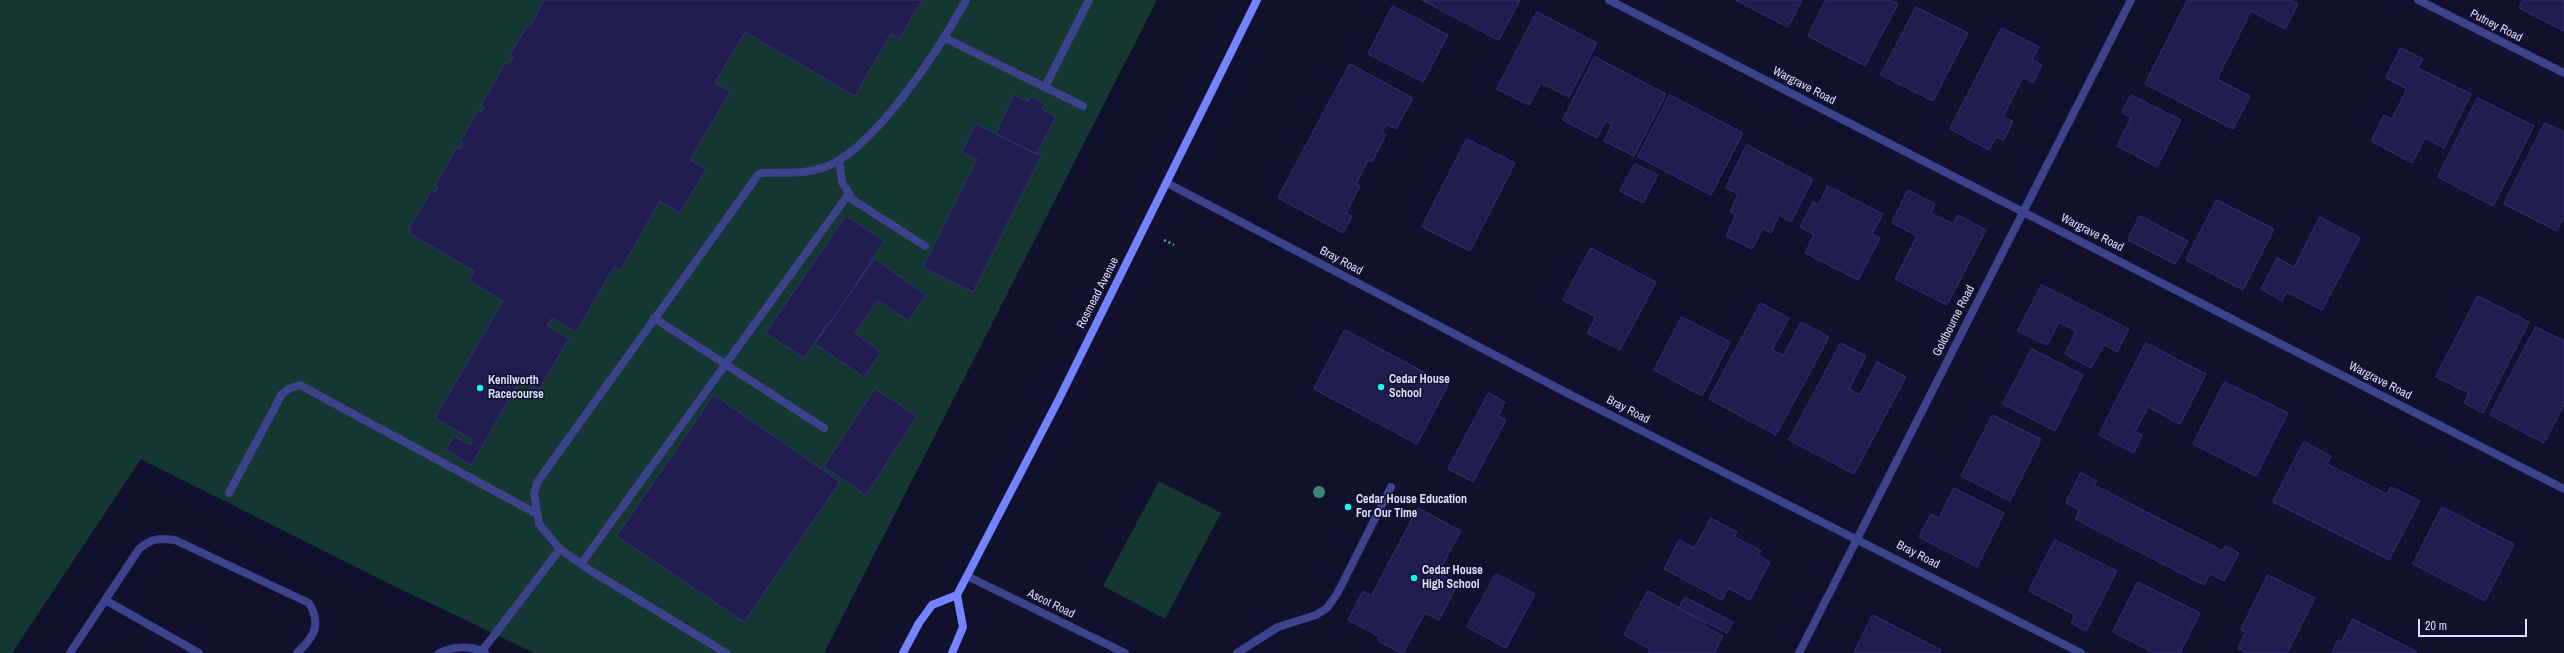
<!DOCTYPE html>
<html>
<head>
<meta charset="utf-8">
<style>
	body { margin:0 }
	#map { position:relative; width:2564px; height:653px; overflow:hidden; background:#12112d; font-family:"Archivo Narrow",sans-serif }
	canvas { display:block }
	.scale { position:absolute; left:2418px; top:619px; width:109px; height:18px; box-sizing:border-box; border:2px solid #dddeff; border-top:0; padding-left:5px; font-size:12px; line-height:14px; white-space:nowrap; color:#dddeff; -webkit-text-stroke:3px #12112d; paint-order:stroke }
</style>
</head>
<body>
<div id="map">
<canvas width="2564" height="653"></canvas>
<div class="scale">20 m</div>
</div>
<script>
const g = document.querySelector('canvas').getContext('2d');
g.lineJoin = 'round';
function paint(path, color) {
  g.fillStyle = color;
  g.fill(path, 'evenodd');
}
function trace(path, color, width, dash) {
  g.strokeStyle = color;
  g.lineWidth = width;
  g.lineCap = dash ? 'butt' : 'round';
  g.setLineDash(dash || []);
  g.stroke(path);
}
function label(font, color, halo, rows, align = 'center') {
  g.font = font + ' "Archivo Narrow",sans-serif';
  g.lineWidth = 3;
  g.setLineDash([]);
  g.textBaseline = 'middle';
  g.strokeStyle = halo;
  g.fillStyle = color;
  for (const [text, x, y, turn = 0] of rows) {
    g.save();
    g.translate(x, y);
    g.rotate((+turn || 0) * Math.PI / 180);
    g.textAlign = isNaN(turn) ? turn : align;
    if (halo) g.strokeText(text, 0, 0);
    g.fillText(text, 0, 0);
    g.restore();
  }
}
paint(new Path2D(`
	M 0,0 L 1157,0 L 824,653 L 534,653 L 386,582 L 141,459 L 12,653 L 0,653 Z
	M 1159,481 L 1221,513 L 1165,619 L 1103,586 Z`), '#143731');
const building = new Path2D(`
	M 544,0 L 922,0 L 899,39 L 891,33 L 855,96 L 745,32 L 715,83 L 730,92 L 690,160 L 706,169 L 680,213 L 660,201 L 620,271 L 614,267 L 576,332 L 552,318 L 547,326 L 569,338 L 539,390 L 521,379 L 471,465 L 446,450 L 454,436 L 470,445 L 473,440 L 435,418 L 503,301 L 469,280 L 474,271 L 409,233 L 411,230 L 409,228 L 432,190 L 435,192 L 438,187 L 435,186 L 457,147 L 460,149 L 463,144 L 460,142 L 478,111 L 481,112 L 484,107 L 481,105 L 506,62 L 510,63 L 513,57 L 510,55 L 528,25 L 530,27 Z
	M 1422,0 L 1520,0 L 1499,40 Z
	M 1736,0 L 1802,0 L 1788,27 Z
	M 1826,0 L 1889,0 L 1898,4 L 1865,66 L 1808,36 Z
	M 2188,0 L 2290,0 L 2298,4 L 2285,29 L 2251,11 L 2217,79 L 2250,96 L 2233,129 L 2145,84 Z
	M 2523,0 L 2564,0 L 2564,31 L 2519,8 Z
	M 1393,6 L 1448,35 L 1423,82 L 1368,54 Z
	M 1916,7 L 1968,33 L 1933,101 L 1881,75 Z
	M 1537,12 L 1597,43 L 1569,97 L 1541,83 L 1529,105 L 1497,89 Z
	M 2002,28 L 2039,47 L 2032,60 L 2042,65 L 2033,83 L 2023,77 L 2003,117 L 2013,121 L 2004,140 L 1996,137 L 1989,150 L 1950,129 Z
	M 2401,48 L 2423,59 L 2418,68 L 2471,94 L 2444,148 L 2425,138 L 2412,163 L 2371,141 L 2384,115 L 2392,119 L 2407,89 L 2386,78 Z
	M 1595,57 L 1666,94 L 1634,156 L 1604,141 L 1612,124 L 1606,121 L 1597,138 L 1563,120 Z
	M 1350,64 L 1413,98 L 1396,129 L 1386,124 L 1382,132 L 1386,135 L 1372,162 L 1368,160 L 1356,184 L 1360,186 L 1346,213 L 1352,216 L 1343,233 L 1278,198 Z
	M 1014,95 L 1028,102 L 1031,97 L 1045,104 L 1042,109 L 1056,117 L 1036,154 L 996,134 Z
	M 1670,95 L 1743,133 L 1711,195 L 1638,157 Z
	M 2131,95 L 2181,120 L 2157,167 L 2117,146 L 2131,117 L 2122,113 Z
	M 2478,98 L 2534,126 L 2493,206 L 2438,177 Z
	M 2545,123 L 2564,132 L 2564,217 L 2557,231 L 2504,204 Z
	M 976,124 L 1041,156 L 973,292 L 923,267 L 977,159 L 962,152 Z
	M 1467,139 L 1515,163 L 1470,251 L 1422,227 Z
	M 1747,145 L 1813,179 L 1791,222 L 1779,215 L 1771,233 L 1763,228 L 1752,249 L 1726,236 L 1736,215 L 1730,212 L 1738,194 L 1726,188 Z
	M 1635,164 L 1658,175 L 1643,203 L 1620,191 Z
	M 1828,186 L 1883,214 L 1872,234 L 1880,238 L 1858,280 L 1805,253 L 1814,235 L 1800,227 L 1813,202 L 1818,205 Z
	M 1908,190 L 1935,204 L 1931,213 L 1953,224 L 1958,215 L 1986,230 L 1947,305 L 1895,279 L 1917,236 L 1892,223 Z
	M 2217,200 L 2274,229 L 2243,290 L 2186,260 Z
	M 846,216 L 884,241 L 829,325 L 827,324 L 804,358 L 766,333 Z
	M 2140,216 L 2188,241 L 2175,264 L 2128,240 Z
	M 2320,217 L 2360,238 L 2322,310 L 2287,292 L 2282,301 L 2261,289 L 2277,258 L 2294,267 Z
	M 1591,248 L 1656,282 L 1620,350 L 1587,333 L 1596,317 L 1563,300 Z
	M 875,259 L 926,295 L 908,321 L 878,300 L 855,333 L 881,352 L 864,377 L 815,344 Z
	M 2042,285 L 2129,329 L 2117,352 L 2104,345 L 2091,368 L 2065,354 L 2076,331 L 2059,322 L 2047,345 L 2018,331 Z
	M 2478,296 L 2529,322 L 2483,413 L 2464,403 L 2469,393 L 2436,377 Z
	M 1761,303 L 1789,318 L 1772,350 L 1783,356 L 1801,322 L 1829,337 L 1776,435 L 1709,399 Z
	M 1682,317 L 1730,342 L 1702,396 L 1654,370 Z
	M 2536,327 L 2564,341 L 2564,405 L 2544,443 L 2490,415 Z
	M 1345,330 L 1448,385 L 1417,444 L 1314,389 Z
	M 1841,343 L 1866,356 L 1849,389 L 1860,395 L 1877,362 L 1906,377 L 1854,474 L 1789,440 Z
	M 2146,343 L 2206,374 L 2180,424 L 2148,407 L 2135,432 L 2142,435 L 2134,453 L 2099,435 Z
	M 2032,349 L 2083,375 L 2055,431 L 2003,404 Z
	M 2225,382 L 2288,413 L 2256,476 L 2193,444 Z
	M 875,389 L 917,416 L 866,495 L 824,467 Z
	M 1489,393 L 1505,402 L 1498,416 L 1506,420 L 1473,482 L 1448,469 Z
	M 714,395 L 840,482 L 744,622 L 617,536 Z
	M 1993,415 L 2041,439 L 2010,501 L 1961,476 Z
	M 2304,442 L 2331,456 L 2327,464 L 2387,494 L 2391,487 L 2420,501 L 2389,560 L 2273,502 Z
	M 2081,473 L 2097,481 L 2094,485 L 2223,551 L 2225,546 L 2239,553 L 2224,581 L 2210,574 L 2204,585 L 2075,519 L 2080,510 L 2066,503 Z
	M 1954,488 L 2004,513 L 1977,567 L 1919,537 L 1931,514 L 1939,518 Z
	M 2442,507 L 2514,544 L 2485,601 L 2413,564 Z
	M 1418,508 L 1461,531 L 1438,573 L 1458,584 L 1439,620 L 1425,613 L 1403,653 L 1401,653 L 1378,641 L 1380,637 L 1348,620 L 1363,591 L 1371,596 Z
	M 1711,518 L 1737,532 L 1735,537 L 1761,551 L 1758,555 L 1770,562 L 1750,600 L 1728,588 L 1722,600 L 1664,569 L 1679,540 L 1694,548 Z
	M 2055,540 L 2117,571 L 2086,631 L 2071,623 L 2075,615 L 2029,591 Z
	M 1496,574 L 1535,594 L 1506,648 L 1467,627 Z
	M 2268,575 L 2315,598 L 2287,653 L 2247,653 L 2238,648 L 2246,632 L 2241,630 Z
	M 2138,582 L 2200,613 L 2180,653 L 2154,653 L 2113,632 Z
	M 1648,591 L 1705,622 L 1704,626 L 1723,636 L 1714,653 L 1648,653 L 1650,649 L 1624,635 Z
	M 1685,597 L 1733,622 L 1727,633 L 1679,609 Z
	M 1873,615 L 1941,650 L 1940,653 L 1854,653 Z
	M 2353,619 L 2417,652 L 2416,653 L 2332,653 L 2338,640 L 2341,642 Z`);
paint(building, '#201d4e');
trace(building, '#332e7b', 1);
trace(new Path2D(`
	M 1164,240 L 1174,245`), '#2fc1a5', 2.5, [2, 3]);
trace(new Path2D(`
	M 945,38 L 1083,106
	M 1045,87 L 1089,0
	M 839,160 L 842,182 L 853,200 L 925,246
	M 654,318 L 824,428
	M 229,493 L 282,394 L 290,388 L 300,385 L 537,514
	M 581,564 L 848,195
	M 105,600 L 199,653
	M 482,651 L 560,549
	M 70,653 L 139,549 C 152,538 159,538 175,540 L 309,603 C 322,625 314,637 297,653
	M 439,653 C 454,646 471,645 485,653
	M 726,653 L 588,569 L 560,549 L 539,524 L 534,493 L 538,481 L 758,175 L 761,173 C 782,172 801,175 822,168 C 873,153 941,46 966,0
	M 1237,653 L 1278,627 L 1316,615 L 1327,608 L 1337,594 L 1391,487`), '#3c438c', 8);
trace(new Path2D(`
	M 1609,0 L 2564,489
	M 2418,0 L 2564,73
	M 1167,183 L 1569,394 L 2081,653
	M 967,576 L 1125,653
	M 1799,653 L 2131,0`), '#3c438c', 8);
trace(new Path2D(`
	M 903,653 L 919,623 L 932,605 L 957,595
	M 952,653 L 963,627 L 957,595 L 1059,399 L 1257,0`), '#7483ff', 8);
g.fillStyle = '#408477';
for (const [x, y] of [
	[1319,492]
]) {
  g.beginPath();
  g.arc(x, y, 6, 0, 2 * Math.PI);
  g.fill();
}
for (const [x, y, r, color] of [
	[1381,387,4,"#09fff6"],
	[480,388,4,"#09fff6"],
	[1348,507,4,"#09fff6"],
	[1414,578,4,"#09fff6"]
]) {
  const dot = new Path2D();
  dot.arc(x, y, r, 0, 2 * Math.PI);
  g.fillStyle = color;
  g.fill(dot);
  trace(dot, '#12112d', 1.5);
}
label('12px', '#dddeff', '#12112d', [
	["Putney Road",2496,26,27],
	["Wargrave Road",1804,86,27],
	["Wargrave Road",2092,233,27],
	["Bray Road",1341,261,28],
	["Rosmead Avenue",1098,293,-63],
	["Goldbourne Road",1954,321,-63],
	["Wargrave Road",2380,381,27],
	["Bray Road",1628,410,27],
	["Bray Road",1918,555,27],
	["Ascot Road",1051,604,26]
]);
label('bold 12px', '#dddeff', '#12112d', [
	["Cedar House",1389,380],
	["School",1389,394],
	["Kenilworth",488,381],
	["Racecourse",488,395],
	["Cedar House Education",1356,500],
	["For Our Time",1356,514],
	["Cedar House",1422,571],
	["High School",1422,585]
], 'left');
</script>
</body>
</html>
